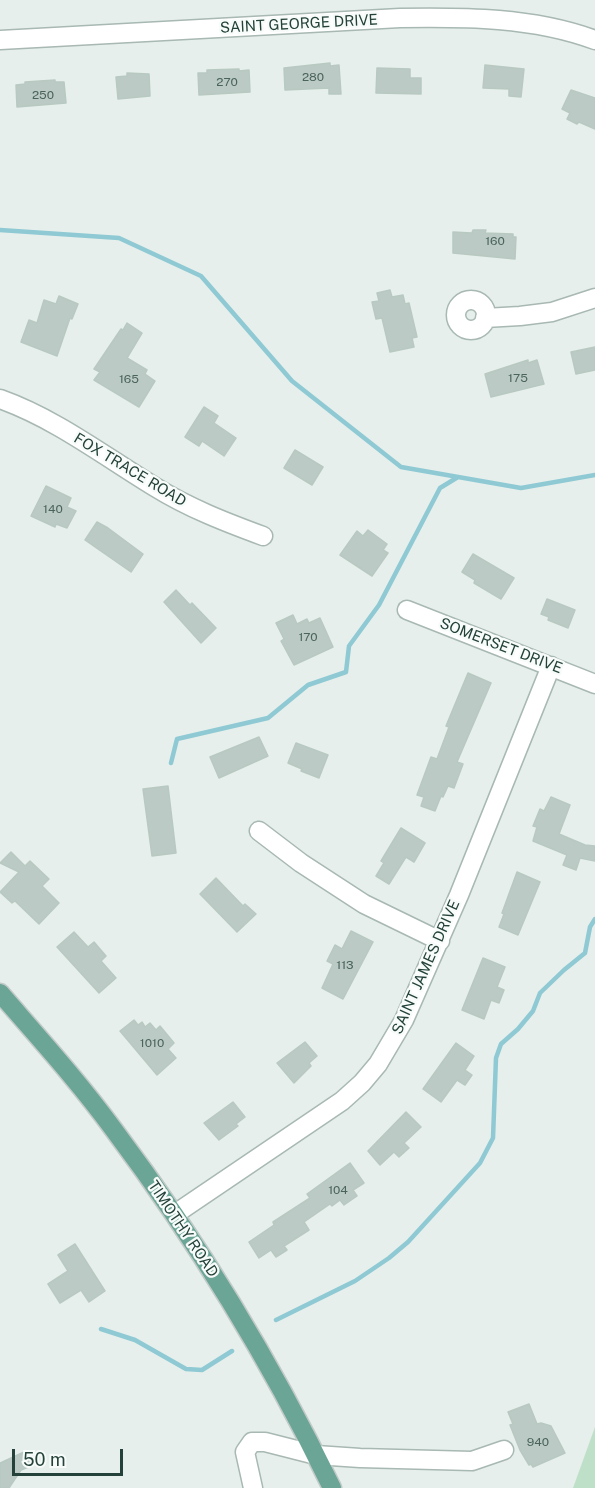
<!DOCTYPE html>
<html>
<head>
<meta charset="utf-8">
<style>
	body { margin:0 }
	#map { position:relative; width:595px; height:1488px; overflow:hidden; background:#e6efeb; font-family:"Public Sans",sans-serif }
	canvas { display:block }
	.scale { position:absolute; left:12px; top:1449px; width:111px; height:27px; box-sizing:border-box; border:3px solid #24423a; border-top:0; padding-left:8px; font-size:18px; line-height:21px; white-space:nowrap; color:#24423a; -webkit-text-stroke:4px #f7fbf9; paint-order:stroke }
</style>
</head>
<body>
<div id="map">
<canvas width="595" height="1488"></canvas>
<div class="scale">50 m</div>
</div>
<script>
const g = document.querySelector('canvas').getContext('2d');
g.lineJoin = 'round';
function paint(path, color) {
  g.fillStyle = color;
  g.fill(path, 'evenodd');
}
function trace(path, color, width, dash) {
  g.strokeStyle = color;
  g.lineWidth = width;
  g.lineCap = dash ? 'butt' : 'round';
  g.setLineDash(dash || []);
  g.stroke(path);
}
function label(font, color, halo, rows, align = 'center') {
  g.font = font + ' "Public Sans",sans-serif';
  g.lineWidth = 4.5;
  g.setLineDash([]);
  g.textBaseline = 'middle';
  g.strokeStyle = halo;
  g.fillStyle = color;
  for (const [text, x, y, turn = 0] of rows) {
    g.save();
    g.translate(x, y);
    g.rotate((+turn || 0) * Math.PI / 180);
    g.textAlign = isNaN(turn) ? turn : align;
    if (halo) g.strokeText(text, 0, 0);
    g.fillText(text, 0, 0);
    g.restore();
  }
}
paint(new Path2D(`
	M 595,1427 L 595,1488 L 573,1488 Z`), '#bfe0c8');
trace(new Path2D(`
	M 0,230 L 119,238 L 201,276 L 292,381 L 401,467 L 521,488 L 595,475
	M 171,763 L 177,739 L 268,718 L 308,685 L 346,672 L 349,646 L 379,605 L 440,488 L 458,477
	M 276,1320 L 355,1281 L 389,1258 L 408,1242 L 480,1163 L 493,1138 L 496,1058 L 501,1044 L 518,1029 L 533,1011 L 540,993 L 564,970 L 585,953 L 590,927 L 595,919
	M 101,1329 L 135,1340 L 186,1369 L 202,1370 L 232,1351`), '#8ec9d4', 4.5);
const building = new Path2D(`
	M 330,63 L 330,66 L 339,65 L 341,94 L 329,94 L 329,88 L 285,90 L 284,68 Z
	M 485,65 L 524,69 L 521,97 L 509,96 L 509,89 L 483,88 Z
	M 377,68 L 410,69 L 410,78 L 421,78 L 421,94 L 376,93 Z
	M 239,69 L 239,71 L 249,70 L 250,92 L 199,95 L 198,73 L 207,73 L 207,70 Z
	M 127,73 L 149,74 L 150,96 L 118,99 L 116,77 L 127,76 Z
	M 55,80 L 55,82 L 64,82 L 66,103 L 17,107 L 16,85 L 25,84 L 25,82 Z
	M 571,90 L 595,98 L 595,129 L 579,122 L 577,124 L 567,119 L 570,113 L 562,109 Z
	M 473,230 L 486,230 L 485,233 L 513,234 L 513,237 L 516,237 L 515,259 L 453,253 L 453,232 L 472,233 Z
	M 390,290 L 392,297 L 403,295 L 405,304 L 409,303 L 417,337 L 412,338 L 414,347 L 390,352 L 382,318 L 376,319 L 372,302 L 379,301 L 377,293 Z
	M 59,296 L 78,304 L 72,319 L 70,318 L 57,356 L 21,342 L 29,320 L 37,323 L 44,300 L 56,304 Z
	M 127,323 L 142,333 L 127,358 L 147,370 L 145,374 L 155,381 L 139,407 L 94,380 L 100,372 L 94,369 L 121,329 L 123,330 Z
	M 595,347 L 595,370 L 576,374 L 571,352 Z
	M 528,360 L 528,363 L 537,360 L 544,384 L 491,397 L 485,374 Z
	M 204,407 L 218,416 L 214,423 L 236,438 L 224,456 L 202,441 L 199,446 L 185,437 Z
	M 295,450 L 323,467 L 312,485 L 284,468 Z
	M 46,486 L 71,498 L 67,507 L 76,511 L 67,528 L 56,524 L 55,527 L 31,516 Z
	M 97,522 L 108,528 L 143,554 L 131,572 L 85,540 Z
	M 368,530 L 387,544 L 383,550 L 388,553 L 372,576 L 340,555 L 357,531 L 363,536 Z
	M 473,554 L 514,578 L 501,599 L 474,583 L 475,580 L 462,572 Z
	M 176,590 L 190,605 L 192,603 L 216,628 L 201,643 L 164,602 Z
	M 547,599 L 575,610 L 568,628 L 548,620 L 549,617 L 541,614 Z
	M 293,615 L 297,624 L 307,619 L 309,623 L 320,618 L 333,647 L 294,665 L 281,641 L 284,639 L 276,623 Z
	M 468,673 L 491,683 L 457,762 L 463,764 L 454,788 L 448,786 L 443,797 L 441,796 L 435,811 L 421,806 L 424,797 L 417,795 L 431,757 L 437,759 L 449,727 L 446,726 Z
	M 259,737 L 268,756 L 219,778 L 210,757 Z
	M 296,743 L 328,755 L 319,778 L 301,771 L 302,769 L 288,763 Z
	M 168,786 L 176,853 L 152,856 L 143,789 Z
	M 551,797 L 570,805 L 559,834 L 585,845 L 595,846 L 595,861 L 580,858 L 576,870 L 563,865 L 567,855 L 533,841 L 537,827 L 533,826 L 540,809 L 544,811 Z
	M 401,828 L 425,843 L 414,862 L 406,857 L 389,884 L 376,876 L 384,863 L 381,861 Z
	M 11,852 L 25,866 L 30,861 L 49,879 L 42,886 L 59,903 L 39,924 L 15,901 L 12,903 L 0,892 L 19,872 L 0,863 Z
	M 517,872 L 540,882 L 518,935 L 499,927 L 504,914 L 502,913 Z
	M 216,878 L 243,906 L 245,904 L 256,914 L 237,932 L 200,894 Z
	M 351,931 L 373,942 L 343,999 L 322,988 L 333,964 L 327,961 L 335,945 L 342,949 Z
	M 74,932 L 88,947 L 94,942 L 106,956 L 101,961 L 116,978 L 99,993 L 57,947 Z
	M 483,958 L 505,967 L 497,987 L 504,990 L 499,1003 L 491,1000 L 484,1019 L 462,1010 Z
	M 134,1020 L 138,1025 L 142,1022 L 145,1027 L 150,1023 L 156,1030 L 160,1026 L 174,1043 L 168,1049 L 176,1058 L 157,1075 L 120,1031 Z
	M 305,1042 L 317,1056 L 309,1063 L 311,1066 L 294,1083 L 277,1063 Z
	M 456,1043 L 474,1056 L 465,1070 L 472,1075 L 465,1085 L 457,1080 L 441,1102 L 423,1089 Z
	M 233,1102 L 245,1117 L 236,1124 L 238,1126 L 219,1140 L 204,1123 Z
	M 406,1112 L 421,1127 L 404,1143 L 409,1148 L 399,1157 L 394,1152 L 380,1165 L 368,1151 Z
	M 350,1163 L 364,1183 L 353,1190 L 357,1196 L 344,1205 L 340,1200 L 332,1206 L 330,1204 L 304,1222 L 309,1230 L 284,1246 L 287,1250 L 276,1257 L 271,1250 L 259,1258 L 249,1242 L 274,1225 L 273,1222 L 310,1198 L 307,1194 Z
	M 75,1244 L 105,1291 L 89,1302 L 81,1290 L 60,1303 L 48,1284 L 68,1271 L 58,1255 Z
	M 529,1404 L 537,1424 L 541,1423 L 551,1426 L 565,1453 L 533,1467 L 531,1464 L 529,1465 L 520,1450 L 510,1425 L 513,1424 L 508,1412 Z
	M 24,1452 L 31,1466 L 21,1470 L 9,1488 L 0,1488 L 0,1463 Z`);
paint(building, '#bbcac4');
trace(building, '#b8c9c2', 1.5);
const minor = new Path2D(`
	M 0,40 L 400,18 C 465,17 533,17 595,40
	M456 315a15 15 0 1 1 30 0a15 15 0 1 1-30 0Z
	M 485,318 L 520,316 L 552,312 L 595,298
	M 0,399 C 56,419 104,456 155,487 C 189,508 225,522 263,536
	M 407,610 L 595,684
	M 259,831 L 301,863 L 364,904 L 440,941
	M 175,1214 L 342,1101 L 362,1083 L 378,1064 L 404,1020 L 459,895 L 551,666
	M 253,1488 L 245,1452 L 252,1442 L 265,1442 L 316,1455 L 360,1458 L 472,1461 L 504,1450`);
const major = new Path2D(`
	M 0,993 C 39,1038 79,1082 114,1130 C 198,1242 271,1362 332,1488`);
trace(minor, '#a8b8b2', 21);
trace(major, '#c2cac8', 21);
trace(minor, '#fff', 18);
trace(major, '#6aa596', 18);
label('12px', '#4a645c', null, [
	["280",313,77],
	["270",227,82],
	["250",43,95],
	["160",495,241],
	["175",518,378],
	["165",129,379],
	["140",53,509],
	["170",308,637],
	["113",345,965],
	["1010",152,1043],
	["104",338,1190],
	["940",538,1442]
]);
label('15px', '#24423a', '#f7fbf9', [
	["SAINT GEORGE DRIVE",299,24,-3],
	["FOX TRACE ROAD",130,470,31],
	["SOMERSET DRIVE",501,646,21],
	["SAINT JAMES DRIVE",426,967,-66],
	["TIMOTHY ROAD",183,1229,56]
]);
</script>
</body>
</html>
